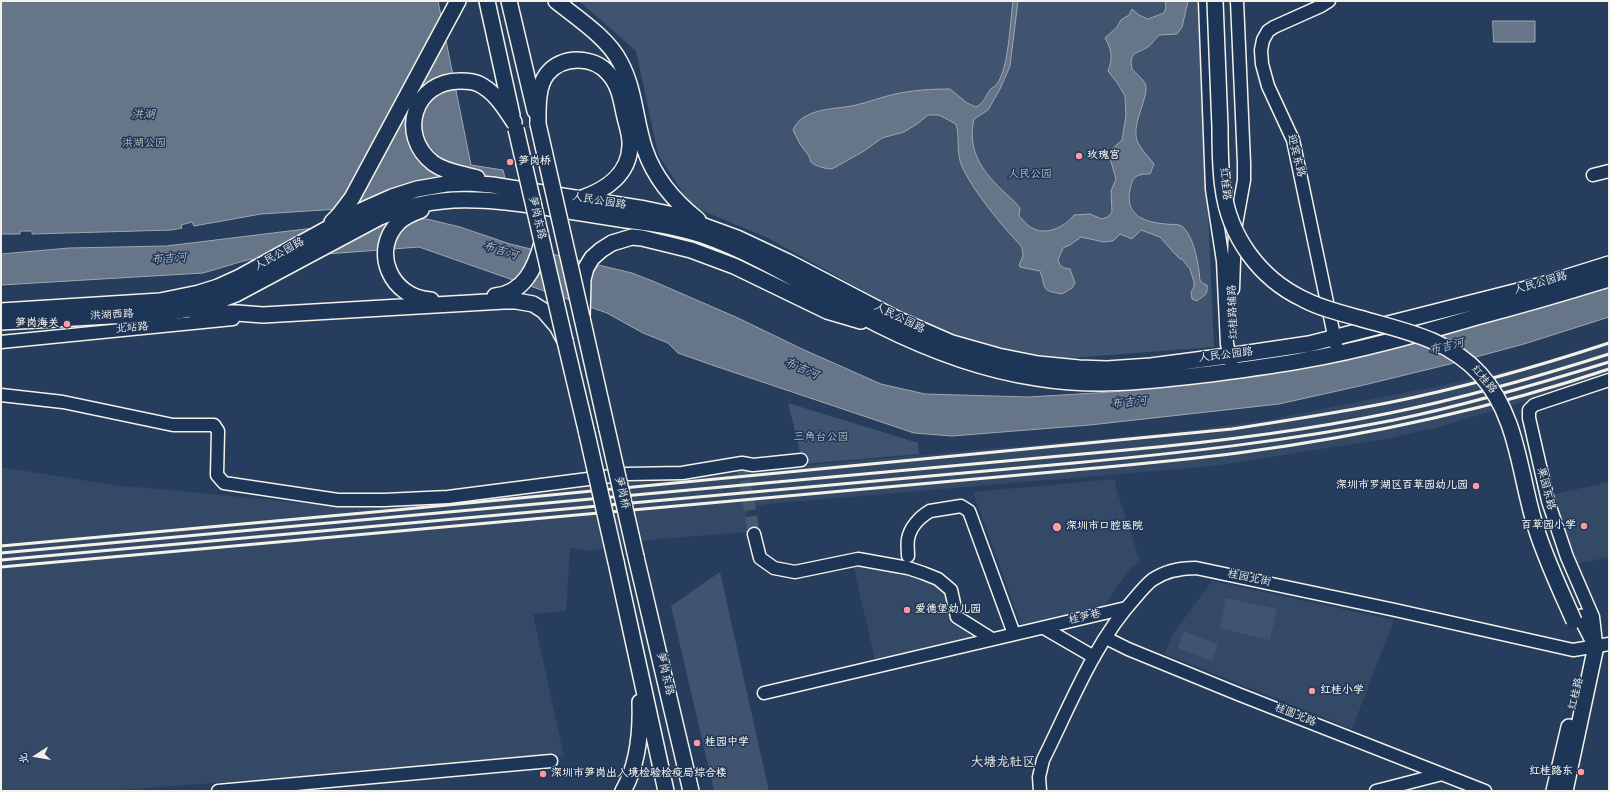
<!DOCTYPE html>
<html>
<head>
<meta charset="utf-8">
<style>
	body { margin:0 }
	#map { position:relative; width:1610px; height:792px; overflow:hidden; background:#263d5d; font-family:Kalam,"LXGW WenKai TC",sans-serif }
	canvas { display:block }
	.frame { position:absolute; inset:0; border:2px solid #f4f1e8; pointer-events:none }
	.north { position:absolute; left:16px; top:736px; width:40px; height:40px; -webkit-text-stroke:3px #1d3557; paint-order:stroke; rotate:258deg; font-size:11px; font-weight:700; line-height:16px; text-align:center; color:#f4f1e8 }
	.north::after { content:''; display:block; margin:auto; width:14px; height:18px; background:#f4f1e8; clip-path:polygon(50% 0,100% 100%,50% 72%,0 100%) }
</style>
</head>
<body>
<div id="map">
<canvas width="1610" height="792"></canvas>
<div class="frame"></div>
<div class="north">北</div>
</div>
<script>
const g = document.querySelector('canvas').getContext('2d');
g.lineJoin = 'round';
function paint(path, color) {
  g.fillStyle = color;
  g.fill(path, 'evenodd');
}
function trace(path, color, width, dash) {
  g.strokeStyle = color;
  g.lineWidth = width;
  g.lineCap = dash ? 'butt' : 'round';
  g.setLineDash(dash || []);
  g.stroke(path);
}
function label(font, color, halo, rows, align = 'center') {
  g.font = font + ' Kalam,"LXGW WenKai TC",sans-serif';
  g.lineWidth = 3;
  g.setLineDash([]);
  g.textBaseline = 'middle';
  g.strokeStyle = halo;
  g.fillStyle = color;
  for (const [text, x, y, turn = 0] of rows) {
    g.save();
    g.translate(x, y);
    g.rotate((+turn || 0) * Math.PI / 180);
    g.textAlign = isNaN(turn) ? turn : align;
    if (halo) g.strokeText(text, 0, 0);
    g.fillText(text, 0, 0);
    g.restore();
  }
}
paint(new Path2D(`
	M 1609,341 L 1609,376 L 1439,427 L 1391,438 L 1214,466 L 767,504 L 748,508 L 746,519 L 748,532 L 648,540 L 591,551 L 570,548 L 566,611 L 533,614 L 564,756 L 109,791 L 1,791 L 1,467 L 119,486 L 150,488 L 322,505 L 415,502 L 634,478 L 729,474 L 810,465 L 1166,433 L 1263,421 L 1458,382 L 1532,365 Z
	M 1115,479 L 1116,488 L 1140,561 L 1131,568 L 1101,610 L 1022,628 L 973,492 Z
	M 1609,482 L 1609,557 L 1571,565 L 1550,495 Z
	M 853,565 L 869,565 L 884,571 L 921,577 L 936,584 L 947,593 L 968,630 L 971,642 L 876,664 Z
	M 1212,581 L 1394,620 L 1352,729 L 1165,654 L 1172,635 Z`), '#334966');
paint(new Path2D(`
	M 579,1 L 1199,1 L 1214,347 L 1043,360 L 929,327 L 768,238 L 691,206 L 658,154 L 636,51 Z
	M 788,403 L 918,443 L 919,454 L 803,464 Z
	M 720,572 L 769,791 L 714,791 L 671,606 Z
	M 1226,598 L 1277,609 L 1270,640 L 1220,628 Z
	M 1184,631 L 1218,644 L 1212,661 L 1178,648 Z`), '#40546f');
const water = new Path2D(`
	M 1,1 L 438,1 L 471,165 L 503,170 L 510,198 L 261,214 L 194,226 L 192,222 L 181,225 L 182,228 L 172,230 L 32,234 L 32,231 L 20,231 L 20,234 L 1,234 Z
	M 1013,1 L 1018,1 L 1010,66 L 1000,89 L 988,110 L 974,119 C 967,149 981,170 1002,190 C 1008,196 1015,201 1020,208 L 1019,216 C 1024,221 1029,228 1037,230 C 1049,234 1066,226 1074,215 L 1090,214 L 1102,219 L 1108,217 L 1112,212 L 1111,191 L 1116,179 L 1110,158 L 1112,149 L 1122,140 L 1126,116 L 1125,96 L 1118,84 L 1108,71 C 1113,58 1112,50 1105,38 L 1117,27 L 1121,20 L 1129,15 L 1132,9 L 1139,15 L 1148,19 L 1164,13 L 1166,7 L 1165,1 L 1188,1 L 1182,27 L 1177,34 L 1159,35 C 1155,39 1152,44 1148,47 C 1136,54 1129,52 1132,69 C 1136,74 1144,79 1146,86 C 1148,96 1134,121 1136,135 C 1136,145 1148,156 1154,164 L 1150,174 C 1143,174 1135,174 1132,182 C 1122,212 1139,222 1166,224 C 1172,225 1179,223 1184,228 C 1193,238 1197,257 1199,271 C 1200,273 1199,277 1200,280 C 1202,283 1204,284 1207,285 C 1208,296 1204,295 1197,301 L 1192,299 L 1191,292 L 1194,287 L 1194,282 L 1190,269 L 1182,259 L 1180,259 L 1175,254 L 1160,237 L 1141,230 L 1132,239 L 1120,234 L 1113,241 L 1104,242 L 1081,237 L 1070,245 L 1063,248 L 1058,260 C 1060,267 1063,268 1070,269 L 1075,283 L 1072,288 L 1062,294 C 1039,290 1047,289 1040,271 L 1020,267 L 1019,265 L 1023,256 L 1022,247 C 1003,227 971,189 961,164 C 956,150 960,137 956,124 L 939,115 L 928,115 L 917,124 L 904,132 L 882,138 L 864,151 L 832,169 L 824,168 L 815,165 L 811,162 L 809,156 L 800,144 L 793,130 C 803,107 835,110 856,105 C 869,102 882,97 895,94 C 913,90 932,89 950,89 L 967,103 L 976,107 C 985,102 984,98 990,90 C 991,88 995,87 997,84 C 1009,67 1010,23 1013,1 Z
	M 1493,21 L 1535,21 L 1535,42 L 1494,42 Z
	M 388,219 L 427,219 L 460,227 L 510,244 L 632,273 L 655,282 L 738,318 L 802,349 L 881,384 L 925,394 L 1028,397 L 1112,392 L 1265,373 L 1393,347 L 1558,303 L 1609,285 L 1609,317 L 1524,344 L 1450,364 L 1364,385 L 1279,404 L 1090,425 L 952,436 L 914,433 L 712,365 L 678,353 L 668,343 L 643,333 L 607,313 L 419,247 L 247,260 L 203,273 L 1,285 L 1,254 L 69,248 L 166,246 Z`);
paint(water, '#677588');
trace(water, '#9fa7ae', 1);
trace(new Path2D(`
	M 742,463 L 754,534`), '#455872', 12, [12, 6]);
const minor = new Path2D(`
	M 1205,1 L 1212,189 L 1223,261 L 1227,344 L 1233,371
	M 1329,1 L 1321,6 L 1274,27 L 1268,31 L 1263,40 L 1261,50 L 1262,64 L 1268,86 L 1293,140 L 1336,345
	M 1593,175 L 1609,171
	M 1233,289 L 1235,230 L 1244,180 L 1244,163 L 1237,1
	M 1,342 L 233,319
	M 1,395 L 63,402 L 173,425 L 214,425 L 218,431 L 217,475 L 224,483 L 338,500 L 384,500 L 448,497 L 627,474 L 682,473 L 742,463 L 753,465 L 801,460
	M 754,534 L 760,558 L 774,568 L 795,572 L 858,559 L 908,568 L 923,573 L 938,579 L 951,590 L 957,617 L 992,639
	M 908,556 C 908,551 907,544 908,539 C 910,527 920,517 930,511 L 961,506 L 969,511 L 1014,634
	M 1044,628 L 1094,657
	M 1106,638 L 1128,649 L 1238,694 L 1485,791
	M 1596,643 L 1593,617 L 1567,557 L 1548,501 L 1529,418 L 1529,410 L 1534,405 L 1609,380
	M 764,693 L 1126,608
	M 218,791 L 551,761
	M 1040,791 L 1039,777 L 1043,760 C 1070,706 1094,643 1135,598 C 1140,592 1146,585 1152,580 C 1165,571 1181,568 1196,568 L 1395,610 L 1573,650 L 1609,644
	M 1376,791 L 1442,774`);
const major = new Path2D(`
	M 487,1 L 512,115
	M 509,1 L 535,111
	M 556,1 C 577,18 608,38 620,62 C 635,89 635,121 645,150 C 655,179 674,201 698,220
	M 538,124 C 538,108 537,87 547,74 C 563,55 594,56 609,74 C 619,85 621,99 624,113 C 626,123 631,136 630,146 C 629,174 606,190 582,198
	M 477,178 C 463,174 445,172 433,163 C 397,135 414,80 461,81 C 467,81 473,81 479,84 C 495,92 504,107 514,122
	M 421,210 C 413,213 405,216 399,222 C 370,251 391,298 431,300
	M 332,222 L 339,215 L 352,198 L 458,1
	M 495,296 C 524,293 535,268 542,243
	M 1,311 L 160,301 L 199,293 L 218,287 L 240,277 L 356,213 L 392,197 L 417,189 L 446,184 L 469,183 L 492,185 L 645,209 L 674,215 L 737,238 L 788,262 L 897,319 L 952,343 L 998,356 L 1038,364 L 1079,368 L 1107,369 L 1151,366 L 1235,355 L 1309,344 L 1542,285 L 1609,264
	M 196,313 L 237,313 L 263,315 L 504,301 L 516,301 L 533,304 L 544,311 L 557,326 L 565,341 L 587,434
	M 1,322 L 165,313 L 201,307 L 236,294 L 380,217 C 439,192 489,199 550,208 C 576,212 601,216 626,220 C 652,223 678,227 702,235 C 765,257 820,295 879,325 C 929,350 982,370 1037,378 C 1098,388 1149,381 1210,374 C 1241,370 1273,366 1305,360 C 1362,350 1418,334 1473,318 C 1519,306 1564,293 1609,279
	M 607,429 L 582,318 L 583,279 L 586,268 L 592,258 L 601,250 L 612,243 L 632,237 L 642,238 L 691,250 L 734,266 L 827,311 L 861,321
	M 636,557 L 691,791
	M 616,562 L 666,791
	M 623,791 C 638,765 641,732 640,702
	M 1554,791 L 1569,727
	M 1565,791 L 1596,646 L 1581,617`);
trace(minor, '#f4f1e8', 15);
trace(major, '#f4f1e8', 18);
trace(minor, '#1d3557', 12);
trace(major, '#1d3557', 15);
trace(new Path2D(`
	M 1,546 L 396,510 L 1232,429 C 1284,421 1336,413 1387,403 C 1463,388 1536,367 1609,343
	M 1,553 L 1126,450 C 1215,442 1303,431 1390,413 C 1464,398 1537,377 1609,354
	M 1,560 L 1074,463 C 1181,453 1288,441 1394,420 C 1467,405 1538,384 1609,362
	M 1,567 L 1075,470 C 1129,465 1184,460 1238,453 C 1364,436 1488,410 1609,369`), '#f4f1e8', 3);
const majorBridge = new Path2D(`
	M 1215,1 C 1217,43 1218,86 1220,128 C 1220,148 1220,168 1223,188 C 1229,236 1259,278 1303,299 C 1320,308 1340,313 1359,318 C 1403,331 1447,338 1480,374 C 1518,416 1519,473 1535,525 C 1545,558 1560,589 1574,621
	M 538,124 L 582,318
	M 516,129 L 565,341
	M 607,429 L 636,557
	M 587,434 L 616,562`);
trace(majorBridge, '#f4f1e8', 18, []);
trace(majorBridge, '#1d3557', 15);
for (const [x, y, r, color] of [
	[1079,156,4,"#ff9aa2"],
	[510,162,4,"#ff9aa2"],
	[67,324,4,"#ff9aa2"],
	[1476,486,4,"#ff9aa2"],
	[1584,526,4,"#ff9aa2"],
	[1057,527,5,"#ff9aa2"],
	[907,610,4,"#ff9aa2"],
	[1312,691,4,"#ff9aa2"],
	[697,743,4,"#ff9aa2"],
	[1581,772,4,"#ff9aa2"],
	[543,774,4,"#ff9aa2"]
]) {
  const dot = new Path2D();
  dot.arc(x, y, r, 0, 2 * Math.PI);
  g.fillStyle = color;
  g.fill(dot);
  trace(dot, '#1d3557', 1.5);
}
label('11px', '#bec2c4', '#1d3557', [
	["洪湖公园",144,144],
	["人民公园",1030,175],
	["三角台公园",821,438]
]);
label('bold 11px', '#f4f1e8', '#1d3557', [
	["玫瑰宫",1087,156],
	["笋岗桥",518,162],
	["笋岗海关",59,324,"right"],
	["深圳市罗湖区百草园幼儿园",1468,486,"right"],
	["百草园小学",1576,526,"right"],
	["深圳市口腔医院",1066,527],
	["爱德堡幼儿园",915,610],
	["红桂小学",1320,691],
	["桂园中学",705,743],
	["红桂路东",1573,772,"right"],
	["深圳市笋岗出入境检验检疫局综合楼",551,774]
], 'left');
label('11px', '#f4f1e8', '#1d3557', [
	["迎宾东路",1295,156,76],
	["红桂路",1224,184,83],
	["人民公园路",599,202,9],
	["笋岗东路",536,218,77],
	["人民公园路",280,255,-29],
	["人民公园路",1541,284,-16],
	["红桂路辅路",1234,312,-92],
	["洪湖西路",112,316,-3],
	["人民公园路",899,319,26],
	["北站路",132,329,-5],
	["人民公园路",1226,356,-7],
	["红桂路",1483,380,50],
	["果园东路",1545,489,75],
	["笋岗桥",621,493,77],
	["桂园北街",1249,579,12],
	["桂笋巷",1085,618,-13],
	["笋岗东路",664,674,77],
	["红桂路",1577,694,-77],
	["桂圆北路",1295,716,22]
]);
label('italic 12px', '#bcbfc2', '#1d3557', [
	["洪湖",143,116],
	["布吉河",500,252,17],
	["布吉河",169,260,-4],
	["布吉河",1447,348,-14],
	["布吉河",801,370,23],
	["布吉河",1129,404,-6]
]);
label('13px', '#f4f1e8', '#1d3557', [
	["大塘龙社区",1003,764]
]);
</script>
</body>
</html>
